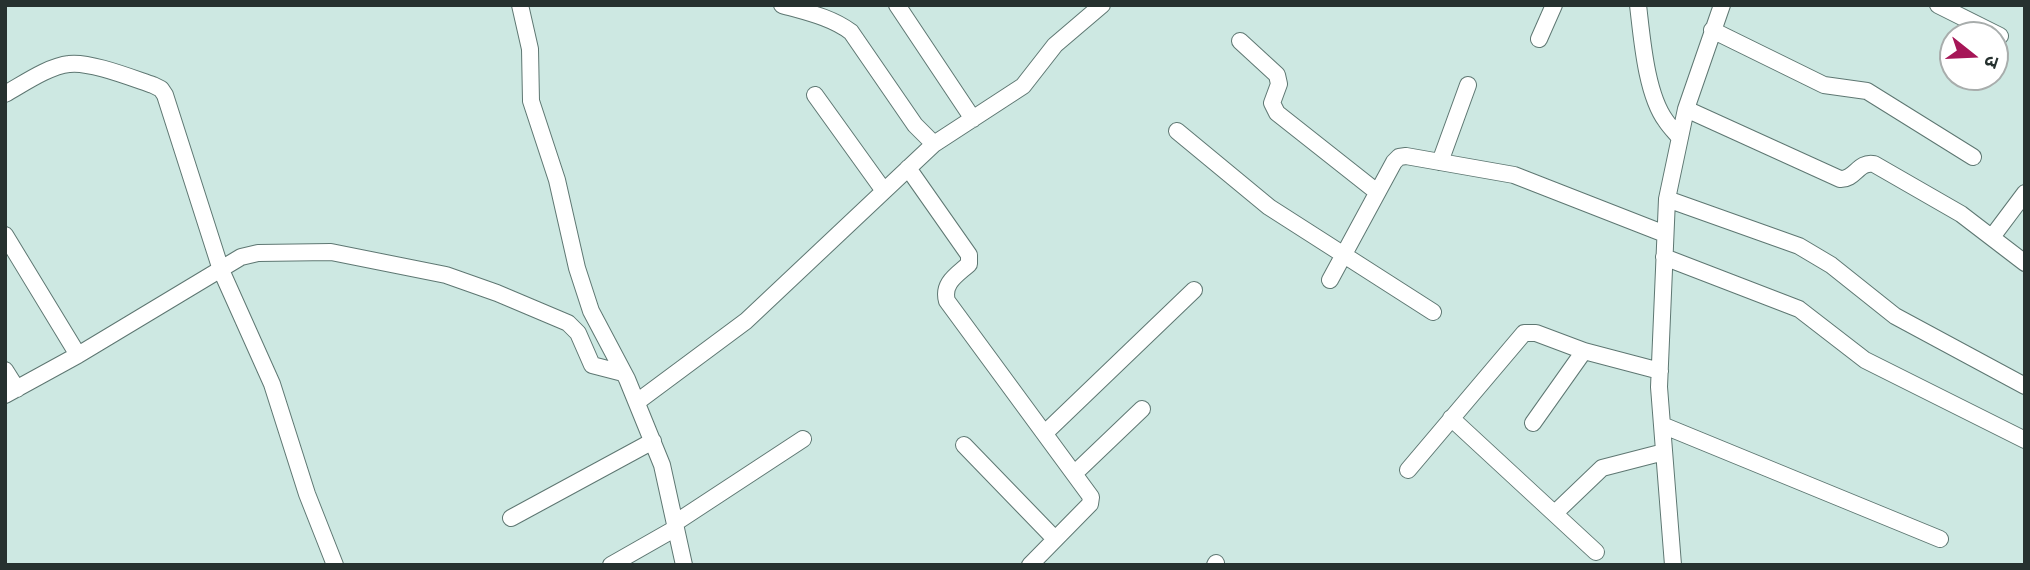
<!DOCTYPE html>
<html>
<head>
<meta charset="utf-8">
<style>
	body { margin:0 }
	#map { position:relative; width:2030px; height:570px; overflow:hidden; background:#cde8e2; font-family:"DejaVu Sans","Noto Sans Devanagari",sans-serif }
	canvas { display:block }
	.frame { position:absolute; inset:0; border:7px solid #26312f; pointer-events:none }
	.north { position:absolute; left:1939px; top:21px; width:70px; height:70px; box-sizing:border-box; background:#fff; border:2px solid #a8adac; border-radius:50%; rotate:108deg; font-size:19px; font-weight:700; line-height:28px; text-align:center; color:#26312f }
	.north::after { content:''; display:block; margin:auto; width:24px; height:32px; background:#a61657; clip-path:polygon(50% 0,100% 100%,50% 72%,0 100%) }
</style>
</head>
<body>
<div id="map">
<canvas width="2030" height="570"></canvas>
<div class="frame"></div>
<div class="north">उ</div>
</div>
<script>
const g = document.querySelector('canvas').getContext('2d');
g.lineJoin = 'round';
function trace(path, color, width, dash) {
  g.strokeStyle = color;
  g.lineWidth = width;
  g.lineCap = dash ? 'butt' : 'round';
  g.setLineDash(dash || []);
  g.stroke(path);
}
const minor = new Path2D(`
	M 520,5 L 530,49 L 531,101 L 557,180 L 577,268 L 591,311 L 627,379 L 662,465 L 684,565
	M 782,5 C 806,12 831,17 851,32 L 915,125 L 934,144
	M 897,5 L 973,119
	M 1638,5 C 1642,38 1646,94 1666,121 C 1670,127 1675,132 1680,138
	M 1938,5 L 2000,36
	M 1712,30 L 1824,85 L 1867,91 L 1973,157
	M 1539,39 L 1554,5
	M 1240,41 L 1277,75 L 1279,84 L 1272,103 L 1277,113 L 1377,192
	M 5,94 C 23,84 49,66 69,64 C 89,61 132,78 153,85 L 161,89 L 165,95 L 221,270 L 272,384 L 307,494 L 335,565
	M 815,95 L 884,191
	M 1686,109 L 1840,179 C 1855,180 1858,161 1874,164 L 1961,214 L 2025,263
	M 1177,131 L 1269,207 L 1433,312
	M 1440,162 L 1468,85
	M 908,168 L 969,255 L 969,264 C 957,275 942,283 947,301 L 1091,497 L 1090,504 L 1030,565
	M 1667,199 L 1799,246 L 1831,265 L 1895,316 L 2025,386
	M 5,235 L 78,355
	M 1992,237 L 2025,193
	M 1664,257 L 1799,309 L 1865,360 L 2025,440
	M 1330,280 L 1394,162 L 1399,157 L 1406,156 L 1514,175 L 1665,234
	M 5,370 L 17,389
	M 5,395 L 78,355 L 241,257 L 258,253 L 331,252 L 446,275 L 497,293 L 568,323 L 578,333 L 592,365 L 623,373
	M 637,402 L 746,321 L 934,144 L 1023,86 L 1055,45 L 1102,5
	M 1451,418 L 1596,552
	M 1533,423 L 1584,351
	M 1662,425 L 1940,539
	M 1045,433 L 1194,290
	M 964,445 L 1055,539
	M 1408,470 L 1524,333 L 1536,333 L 1584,351 L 1660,371
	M 1075,473 L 1142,409
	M 1555,513 L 1602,468 L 1664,452
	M 511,518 L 653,441
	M 675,523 L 803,439
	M 611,565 L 676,528
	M 1215,565 L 1216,563
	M 1673,565 L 1659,387 L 1667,199 L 1686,109 L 1722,5`);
trace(minor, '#5e7772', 18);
trace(minor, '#fff', 16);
</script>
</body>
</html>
